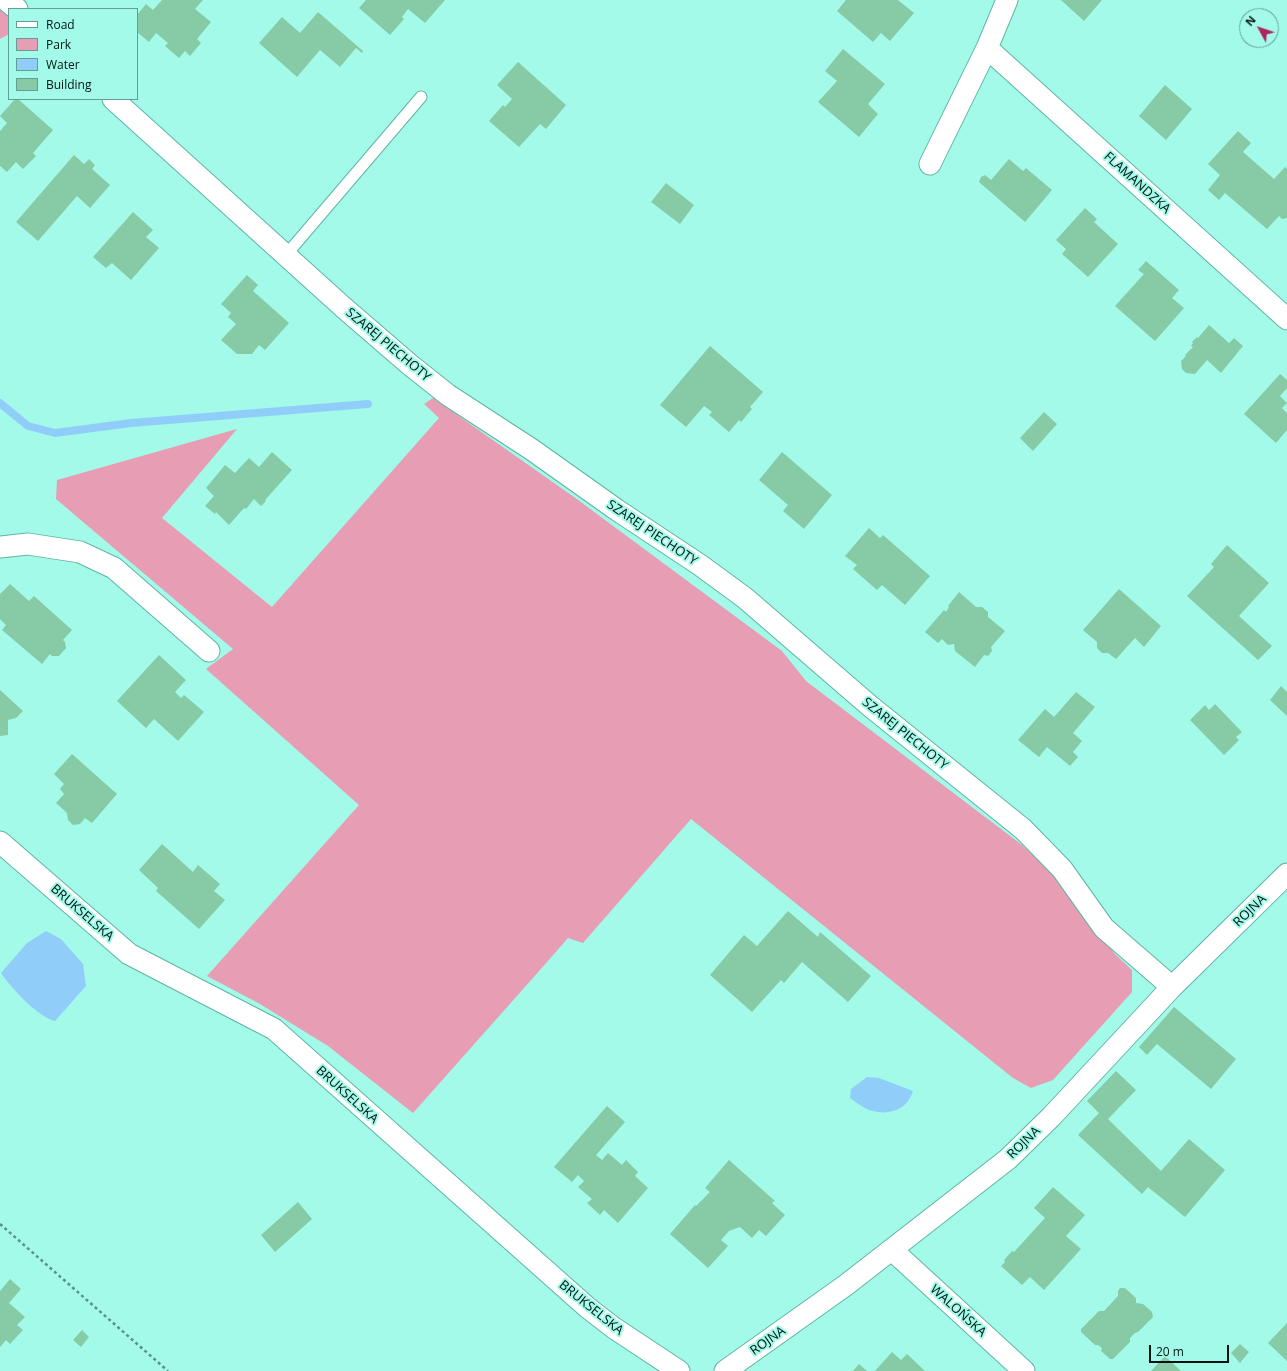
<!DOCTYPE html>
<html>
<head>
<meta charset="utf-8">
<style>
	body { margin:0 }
	#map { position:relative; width:1287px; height:1371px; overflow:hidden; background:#a3fae9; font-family:"Open Sans",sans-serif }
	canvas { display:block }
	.legend { position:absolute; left:8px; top:8px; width:130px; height:92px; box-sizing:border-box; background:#a3fae9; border:1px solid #629e93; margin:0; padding:5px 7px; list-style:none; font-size:12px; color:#001511 }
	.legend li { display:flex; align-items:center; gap:8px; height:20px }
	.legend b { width:20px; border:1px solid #629e93 }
	.north { position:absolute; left:1239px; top:8px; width:40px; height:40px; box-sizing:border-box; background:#a3fae9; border:1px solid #629e93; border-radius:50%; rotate:310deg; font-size:11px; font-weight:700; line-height:16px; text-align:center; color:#001511 }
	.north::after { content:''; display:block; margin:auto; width:14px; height:18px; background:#af2460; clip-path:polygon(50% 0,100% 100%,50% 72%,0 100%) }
	.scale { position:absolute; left:1149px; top:1345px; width:80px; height:18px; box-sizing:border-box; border:2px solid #001511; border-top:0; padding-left:5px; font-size:12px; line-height:14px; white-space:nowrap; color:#001511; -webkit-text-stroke:3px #a3fae9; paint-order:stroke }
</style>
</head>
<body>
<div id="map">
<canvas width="1287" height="1371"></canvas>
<ul class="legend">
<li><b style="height:5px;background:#fff"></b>Road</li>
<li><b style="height:11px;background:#e79db3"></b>Park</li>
<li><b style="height:11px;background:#90cef9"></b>Water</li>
<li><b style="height:11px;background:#86cba6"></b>Building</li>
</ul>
<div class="north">N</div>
<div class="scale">20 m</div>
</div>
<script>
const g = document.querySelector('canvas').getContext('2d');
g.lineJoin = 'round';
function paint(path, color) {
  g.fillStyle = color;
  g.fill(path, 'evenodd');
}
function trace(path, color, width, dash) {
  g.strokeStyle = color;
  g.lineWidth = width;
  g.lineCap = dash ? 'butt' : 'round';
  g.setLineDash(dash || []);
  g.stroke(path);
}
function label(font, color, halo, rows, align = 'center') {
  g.font = font + ' "Open Sans",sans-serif';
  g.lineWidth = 4;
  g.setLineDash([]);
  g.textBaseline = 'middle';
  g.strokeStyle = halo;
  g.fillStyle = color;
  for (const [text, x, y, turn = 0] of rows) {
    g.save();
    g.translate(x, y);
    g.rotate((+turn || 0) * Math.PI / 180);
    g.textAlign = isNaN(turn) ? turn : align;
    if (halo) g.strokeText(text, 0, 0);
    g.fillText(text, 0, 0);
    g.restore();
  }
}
paint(new Path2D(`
	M 0,8 L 9,16 L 9,34 L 0,39 Z
	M 433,398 L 574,497 L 782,651 L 806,681 L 1022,845 L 1070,891 L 1093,927 L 1115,954 L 1132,970 L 1132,992 L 1053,1080 L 1031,1088 L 1013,1078 L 691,819 L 583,943 L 568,938 L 540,970 L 413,1113 L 328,1046 L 260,1004 L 207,976 L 359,805 L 206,669 L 233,649 L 56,499 L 57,480 L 237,429 L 162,518 L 272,607 L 439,418 L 424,404 Z`), '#e79db3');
paint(new Path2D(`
	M 46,931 L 61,939 L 83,964 L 86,986 L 55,1021 C 38,1017 11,988 1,973 L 27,943 Z
	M 867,1077 L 879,1078 L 913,1091 C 907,1111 888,1116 869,1110 C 862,1107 856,1102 850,1098 L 851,1089 Z`), '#90cef9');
trace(new Path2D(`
	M 0,403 L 28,426 L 55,433 L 131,423 L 368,404`), '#90cef9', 8);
paint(new Path2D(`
	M 162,0 L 203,0 L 195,9 L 211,22 L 197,39 L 201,43 L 190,56 L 185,51 L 179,58 L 165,46 L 168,43 L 156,33 L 149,42 L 137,32 L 137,15 L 146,4 L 153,10 Z
	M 366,0 L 445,0 L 425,23 L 408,9 L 402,17 L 404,19 L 390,35 L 359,8 Z
	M 846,0 L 898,0 L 914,13 L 890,41 L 881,33 L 873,42 L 837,11 Z
	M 1061,0 L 1102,0 L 1084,21 Z
	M 318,12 L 363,51 L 362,53 L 356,48 L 340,67 L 320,50 L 297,77 L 259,43 L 282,17 L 300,33 Z
	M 843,49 L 885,84 L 868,104 L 878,114 L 859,137 L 818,102 L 837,81 L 825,71 Z
	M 518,62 L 566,105 L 546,129 L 540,124 L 519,147 L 489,121 L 503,105 L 505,107 L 512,99 L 497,85 Z
	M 1165,85 L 1192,109 L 1166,140 L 1139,116 Z
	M 15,99 L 18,99 L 53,130 L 33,153 L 36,156 L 23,169 L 16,162 L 7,172 L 0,166 L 0,131 L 7,123 L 0,116 Z
	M 1238,131 L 1251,143 L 1243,152 L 1274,179 L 1285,167 L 1287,169 L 1287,218 L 1282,219 L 1279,216 L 1267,229 L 1225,193 L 1219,200 L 1208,190 L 1220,175 L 1208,164 Z
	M 74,155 L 84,164 L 89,159 L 95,165 L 92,169 L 110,185 L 90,208 L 77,196 L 38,241 L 16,222 Z
	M 1009,159 L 1023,171 L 1026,168 L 1052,190 L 1025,222 L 979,182 L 981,177 L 985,175 L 991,180 Z
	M 666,183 L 694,205 L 680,224 L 651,202 Z
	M 1085,208 L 1097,219 L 1094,222 L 1118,244 L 1088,277 L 1062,254 L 1066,249 L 1056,240 Z
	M 133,212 L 153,230 L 146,237 L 159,248 L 131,280 L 112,263 L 106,268 L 93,257 Z
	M 1146,261 L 1179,290 L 1172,298 L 1184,308 L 1155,341 L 1115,306 L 1144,274 L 1138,270 Z
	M 247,275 L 258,285 L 253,291 L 289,323 L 265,350 L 259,345 L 252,354 L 237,354 L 221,340 L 236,324 L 228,317 L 231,313 L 221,304 Z
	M 1209,325 L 1229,343 L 1234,338 L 1243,346 L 1221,373 L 1207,360 L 1195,374 L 1186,373 L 1182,369 L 1181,361 L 1186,356 L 1185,355 L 1193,347 L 1191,346 L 1193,343 L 1192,342 L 1197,337 L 1198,338 Z
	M 710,346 L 763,392 L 750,407 L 752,409 L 741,422 L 739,420 L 729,432 L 709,415 L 712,412 L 704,406 L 686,427 L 660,405 Z
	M 1280,374 L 1287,380 L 1287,388 L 1280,396 L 1287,403 L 1282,408 L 1287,413 L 1287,430 L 1276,443 L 1244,414 Z
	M 1044,412 L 1057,424 L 1033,451 L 1020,438 Z
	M 272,452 L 292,470 L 265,500 L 266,501 L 261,506 L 254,499 L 246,509 L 244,508 L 229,525 L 216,512 L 215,514 L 205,506 L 214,496 L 206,488 L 225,465 L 235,473 L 249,458 L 259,467 Z
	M 782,452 L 832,495 L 804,529 L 783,511 L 788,505 L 759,480 Z
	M 869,528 L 880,538 L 883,535 L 930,576 L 905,605 L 882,585 L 877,590 L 853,569 L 857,565 L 845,556 Z
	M 1227,545 L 1269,583 L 1239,616 L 1272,646 L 1258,660 L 1187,596 L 1214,567 L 1211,564 Z
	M 10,584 L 29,601 L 34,596 L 72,630 L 63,640 L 65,642 L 66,648 L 59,656 L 52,656 L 50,654 L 42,664 L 2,630 L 6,625 L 0,619 L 0,594 Z
	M 1119,589 L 1161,626 L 1144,647 L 1135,638 L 1116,659 L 1108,653 L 1102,653 L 1097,648 L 1097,642 L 1083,630 Z
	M 959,592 L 976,607 L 982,607 L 988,612 L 988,617 L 1005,631 L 991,647 L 992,651 L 988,656 L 984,655 L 975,667 L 955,651 L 954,644 L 948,645 L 942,639 L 938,643 L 925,632 L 944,610 L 946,612 L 949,607 L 948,606 Z
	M 159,655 L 186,680 L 175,692 L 181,698 L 184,695 L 204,712 L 178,741 L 154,719 L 146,728 L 117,701 Z
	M 1281,686 L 1287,692 L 1287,716 L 1270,700 Z
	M 0,690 L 23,711 L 16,718 L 8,720 L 8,735 L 0,736 Z
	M 1076,692 L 1095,707 L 1073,733 L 1082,741 L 1073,752 L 1078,757 L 1070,766 L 1047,747 L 1039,757 L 1018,740 L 1045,709 L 1054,717 Z
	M 1215,704 L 1242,732 L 1236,737 L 1239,740 L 1224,755 L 1190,720 L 1205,705 L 1209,710 Z
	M 72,754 L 117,794 L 92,823 L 85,818 L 80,824 L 73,825 L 68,820 L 67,813 L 56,803 L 64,794 L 60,789 L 64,784 L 54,774 Z
	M 162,844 L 193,872 L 198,865 L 220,884 L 214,891 L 225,900 L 199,929 L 156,891 L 158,888 L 139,870 Z
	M 788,911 L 818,937 L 820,932 L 871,976 L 848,1002 L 802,962 L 784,983 L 781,980 L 752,1012 L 710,975 L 744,935 L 757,946 Z
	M 1174,1007 L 1236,1059 L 1211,1089 L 1157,1044 L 1147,1055 L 1139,1047 Z
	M 1116,1071 L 1136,1090 L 1108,1119 L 1161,1171 L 1189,1139 L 1225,1170 L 1185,1217 L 1148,1187 L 1142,1194 L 1078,1135 L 1099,1113 L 1087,1101 Z
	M 607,1106 L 625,1122 L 596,1155 L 602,1160 L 608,1153 L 622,1165 L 626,1160 L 638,1172 L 635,1176 L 648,1188 L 618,1223 L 604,1210 L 600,1215 L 587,1203 L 592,1199 L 578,1187 L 584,1181 L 578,1175 L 572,1182 L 554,1167 Z
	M 729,1160 L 775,1201 L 772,1203 L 785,1215 L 766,1236 L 759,1230 L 752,1238 L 740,1227 L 729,1231 L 721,1240 L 728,1246 L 708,1268 L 670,1234 L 695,1205 L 696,1206 L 710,1192 L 705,1188 Z
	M 1053,1187 L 1085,1215 L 1066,1236 L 1081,1249 L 1044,1290 L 1030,1277 L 1022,1285 L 1001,1266 L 1005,1262 L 1004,1260 L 1012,1251 L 1014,1252 L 1045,1218 L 1034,1208 Z
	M 298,1202 L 312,1219 L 275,1252 L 261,1235 Z
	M 10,1279 L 21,1289 L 9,1303 L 25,1317 L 17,1325 L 23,1330 L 10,1344 L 6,1340 L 0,1347 L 0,1291 Z
	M 1120,1288 L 1125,1288 L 1136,1298 L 1136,1303 L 1143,1304 L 1152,1312 L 1153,1317 L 1138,1332 L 1135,1333 L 1130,1338 L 1130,1342 L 1113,1359 L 1110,1359 L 1101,1351 L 1102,1348 L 1098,1345 L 1095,1345 L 1081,1332 L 1081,1329 L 1099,1311 L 1104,1311 L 1118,1296 L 1118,1291 Z
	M 1287,1323 L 1287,1361 L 1268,1343 Z
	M 82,1330 L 89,1337 L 81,1347 L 73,1340 Z
	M 1240,1344 L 1249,1352 L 1240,1363 L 1231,1353 Z
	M 892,1352 L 901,1360 L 907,1354 L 925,1371 L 875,1371 Z
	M 1165,1356 L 1181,1371 L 1151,1371 Z
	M 859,1364 L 867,1371 L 853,1371 Z`), '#86cba6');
const service = new Path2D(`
	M 286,255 L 421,97`);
const minor = new Path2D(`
	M 6,0 L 17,9
	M 987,48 L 1287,319
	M 113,99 L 343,307 L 409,364 L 448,395 L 531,449 L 617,510 L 700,565 L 745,598 L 870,706 L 1023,829 L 1062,869 L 1104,928 L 1172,987
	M 930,164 L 987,48 L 1007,0
	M 0,547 L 28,544 L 80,552 L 114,568 L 209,651
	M 0,842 L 129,954 L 274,1029 L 588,1308 L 614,1328 L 679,1371
	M 892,1250 L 1024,1371
	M 725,1371 L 846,1285 L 1008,1159 L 1051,1117 L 1172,987 L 1287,874`);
trace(service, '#5fb5a5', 13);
trace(minor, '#5fb5a5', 23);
trace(new Path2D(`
	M 0,1224 L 168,1371`), '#599388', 2.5, [3, 3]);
trace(service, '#fff', 11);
trace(minor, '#fff', 21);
label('13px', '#001511', '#a3fae9', [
	["FLAMANDZKA",1137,183,42],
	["SZAREJ PIECHOTY",388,345,40],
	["SZAREJ PIECHOTY",652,533,34],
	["SZAREJ PIECHOTY",905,734,39],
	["ROJNA",1250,911,-44],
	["BRUKSELSKA",82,913,41],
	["BRUKSELSKA",347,1095,42],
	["ROJNA",1024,1143,-44],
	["BRUKSELSKA",591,1308,39],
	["WALOŃSKA",958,1311,42],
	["ROJNA",768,1341,-35]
]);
</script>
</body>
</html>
